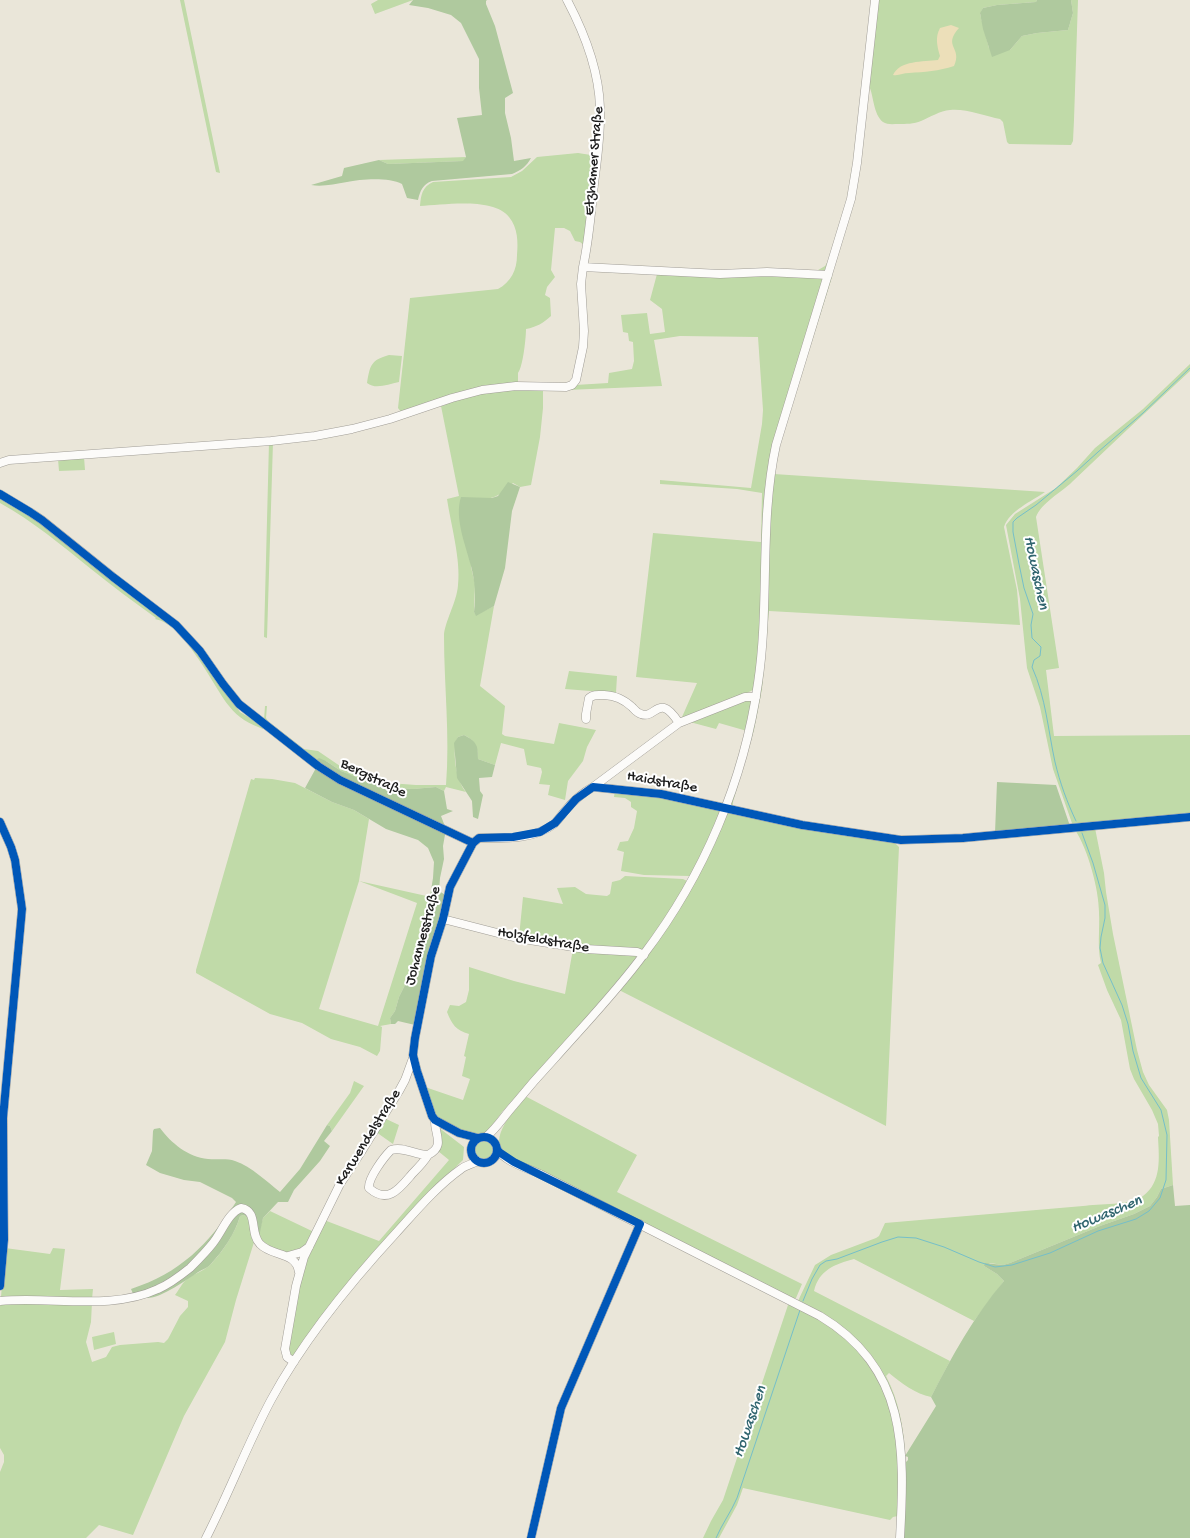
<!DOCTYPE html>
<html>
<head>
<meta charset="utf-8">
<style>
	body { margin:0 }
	canvas { display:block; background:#eae6d9 }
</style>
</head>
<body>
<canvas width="1190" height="1538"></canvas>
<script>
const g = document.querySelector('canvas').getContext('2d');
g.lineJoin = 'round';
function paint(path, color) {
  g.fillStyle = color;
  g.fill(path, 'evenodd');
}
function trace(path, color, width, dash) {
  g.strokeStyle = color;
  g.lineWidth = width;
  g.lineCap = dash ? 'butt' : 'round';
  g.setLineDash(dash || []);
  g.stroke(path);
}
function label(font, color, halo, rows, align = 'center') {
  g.font = font + ' "Gochi Hand",sans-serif';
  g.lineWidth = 4;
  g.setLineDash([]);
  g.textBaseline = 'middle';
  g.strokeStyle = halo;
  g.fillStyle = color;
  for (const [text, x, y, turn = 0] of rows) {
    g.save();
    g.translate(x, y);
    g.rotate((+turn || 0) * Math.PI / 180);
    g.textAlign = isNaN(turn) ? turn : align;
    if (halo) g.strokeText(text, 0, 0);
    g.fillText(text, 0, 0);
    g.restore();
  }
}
paint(new Path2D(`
	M 180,0 L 184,0 L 220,173 L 216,172 Z
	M 378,0 L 413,0 L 375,14 L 371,4 Z
	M 877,0 L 1037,0 L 1036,2 L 997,5 L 983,8 L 980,14 L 989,48 L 1010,50 L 1022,36 L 1037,33 L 1068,30 L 1073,13 L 1071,0 L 1078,0 L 1074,120 L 1073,141 L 1071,145 L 1009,144 L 1007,142 L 1003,122 L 1000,119 C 986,116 964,108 950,110 C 940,111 930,117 921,121 C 914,124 906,124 898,124 C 894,124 887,125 883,122 C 873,114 874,96 869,86 Z
	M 578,153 L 591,155 L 595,163 L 585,246 L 580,242 L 575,241 L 570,231 L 564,228 L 555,228 L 551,270 L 555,277 L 547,287 L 545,295 L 550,298 L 551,316 C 543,323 537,327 526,329 C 526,338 523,367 518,373 L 518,385 L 401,412 L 398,408 L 410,298 L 498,289 C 511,282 517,270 517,255 C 518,242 518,228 509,217 C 493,197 444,205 420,206 C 421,195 422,187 433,182 L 511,177 L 522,171 L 537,157 Z
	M 466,157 L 464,161 L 388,164 L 379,160 Z
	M 832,255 L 832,277 L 780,443 L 774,474 L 1045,492 C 1032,501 1009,511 1004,527 L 1017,590 L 1020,625 L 769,611 L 762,689 L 754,730 L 733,802 L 733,808 L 731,803 L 745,757 L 761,639 L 753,690 L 724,704 L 684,719 L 682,717 L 697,683 L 636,677 L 653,533 L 761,542 L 762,493 L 737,489 L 660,484 L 660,480 L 751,488 L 762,424 L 763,410 L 758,337 L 680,336 L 654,340 L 662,386 L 543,391 L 543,408 L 540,437 L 531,485 L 520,487 L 513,483 C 504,491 498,498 485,499 L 471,567 L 475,584 L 474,612 L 476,615 L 494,606 L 480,686 L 505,706 L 502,734 L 505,736 L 554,744 L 559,723 L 596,730 L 587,747 L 583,761 L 568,781 L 565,800 L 548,795 L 550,785 L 539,784 L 542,772 L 541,768 L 527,765 L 524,749 L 501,743 L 495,765 L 478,759 C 478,747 475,740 464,735 L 458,737 C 451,749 456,781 466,792 L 446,787 L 444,791 L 436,787 L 413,789 L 389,787 L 368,782 L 354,777 L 341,771 L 326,761 L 315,761 L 264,720 L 265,706 L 267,706 L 266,718 L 268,721 L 304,749 L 318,751 L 340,766 L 364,778 L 389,783 L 416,785 L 446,785 C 450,735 444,686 444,636 C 444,623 457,602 458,585 C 461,560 451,525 447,499 L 459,496 L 441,406 L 445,405 L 445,402 L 493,390 L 608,383 L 609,373 L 632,369 L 634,361 L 633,342 L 629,341 L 628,333 L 623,332 L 621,315 L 647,313 L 650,334 L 665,332 L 662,309 L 650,300 L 657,274 L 813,273 L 825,266 Z
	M 389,355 L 402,356 L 399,382 C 388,384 376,390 367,383 C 370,365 371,360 389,355 Z
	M 1190,364 L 1190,371 C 1150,408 1111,445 1072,482 C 1062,492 1041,503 1036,517 L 1059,668 L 1046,670 L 1054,736 L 1190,735 L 1190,815 L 1073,826 L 1053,769 L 1040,707 L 1027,668 L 1020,599 L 1006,525 L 1015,514 L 1056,488 L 1077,468 L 1095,448 L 1143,409 Z
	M 269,442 L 273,442 L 267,638 L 264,637 Z
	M 84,457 L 85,470 L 59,471 L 58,459 Z
	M 0,497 L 27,513 L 159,614 L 187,639 L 240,712 L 265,727 L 263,729 C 250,724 238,718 229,706 C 212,684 184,624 155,619 L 156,618 C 134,602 112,586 91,569 C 60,544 34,522 0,503 Z
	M 569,671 L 617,676 L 616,693 L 565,689 Z
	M 744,699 L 749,700 L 752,704 L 747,731 L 719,723 L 716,729 L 686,721 Z
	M 255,778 L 272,779 L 295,783 L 332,802 L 354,810 L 369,819 L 359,881 L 431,897 L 420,949 L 412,971 L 399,997 L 395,1011 L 390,1018 L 391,1024 L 380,1026 L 382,1027 L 380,1051 L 377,1056 L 360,1047 L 331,1039 L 302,1023 L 270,1014 L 196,973 L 196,970 L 251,779 L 254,780 ZM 359,881 L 417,903 L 378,1026 L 319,1009 Z
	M 615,790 L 652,794 L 720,811 L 721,814 L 692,874 L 690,876 L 644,875 L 621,871 L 624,852 L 617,850 L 620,842 L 628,841 L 634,828 L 637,811 L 631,807 L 631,802 L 625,798 L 614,797 Z
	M 731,812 L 894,842 L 899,847 L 886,1126 L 619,990 L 697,877 L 711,850 L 727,813 Z
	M 1095,828 L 1104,873 L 1106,892 L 1113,934 L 1137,1050 L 1143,1072 L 1149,1085 L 1167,1110 L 1169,1120 L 1173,1185 L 1161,1189 L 1157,1197 L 1150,1206 L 1134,1214 L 1100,1226 L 1010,1263 L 1003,1265 L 990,1263 L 984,1266 L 997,1274 L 1004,1281 L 974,1321 L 854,1259 C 835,1264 819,1270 814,1291 L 950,1361 L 931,1397 C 916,1394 901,1383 889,1373 L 886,1376 C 899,1401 904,1428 905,1456 L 903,1456 L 902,1438 L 869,1356 L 798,1301 L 815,1265 L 831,1255 L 876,1238 L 879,1236 L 885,1223 C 951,1217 1017,1212 1083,1206 C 1098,1204 1131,1205 1143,1196 C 1162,1182 1159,1158 1158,1137 L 1159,1136 L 1158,1124 L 1152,1110 L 1134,1079 L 1130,1069 L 1121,1020 L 1107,990 L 1098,965 L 1101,963 C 1097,946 1100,930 1099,912 C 1099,890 1088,849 1075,830 Z
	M 625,876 L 683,879 L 687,881 L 687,885 L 644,948 L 641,950 L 591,949 L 519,937 L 523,897 L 563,904 L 557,888 L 575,887 L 586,894 L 607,896 L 610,894 L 612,882 L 620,880 Z
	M 573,949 L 637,955 L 638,957 L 585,1019 L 502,1112 L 486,1134 C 475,1137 443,1126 435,1117 C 431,1111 427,1095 425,1087 L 463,1100 L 470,1079 L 462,1076 L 466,1057 L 464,1056 L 469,1034 C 456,1030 452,1025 447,1012 L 450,1005 L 459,1006 L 466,1002 L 469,990 L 469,967 L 514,981 L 565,994 Z
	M 354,1081 L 364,1086 L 332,1131 L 330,1126 L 327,1125 L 350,1093 Z
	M 525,1096 L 637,1155 L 617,1192 L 802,1284 L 796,1298 L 793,1299 L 505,1154 C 487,1139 515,1109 525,1096 Z
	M 384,1118 L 399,1125 L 393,1144 L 376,1132 Z
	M 438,1127 L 464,1147 L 463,1160 L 433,1189 L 295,1355 L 290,1355 L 288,1352 L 298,1280 L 303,1266 L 324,1220 L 379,1241 L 449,1160 L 438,1151 Z
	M475 1150a9 9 0 1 1 18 0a9 9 0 1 1-18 0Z
	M 270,1211 L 314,1232 L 307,1246 L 291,1254 L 269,1249 L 258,1236 L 263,1218 Z
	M 244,1215 L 249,1218 L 255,1239 L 236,1300 L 225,1342 L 184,1416 L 133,1535 L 99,1525 L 86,1538 L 0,1538 L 0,1472 L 4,1462 L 4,1455 L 0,1448 L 0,1306 L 2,1304 L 92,1302 L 91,1322 L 86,1342 L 92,1362 L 106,1357 L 112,1347 L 120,1345 L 158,1342 L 164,1343 L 168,1339 L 180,1316 L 188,1307 L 188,1301 L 175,1295 C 179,1290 182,1283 187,1279 C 193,1274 204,1271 210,1265 C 222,1253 236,1232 240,1216 Z
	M 5,1248 L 50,1254 L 53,1248 L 65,1249 L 60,1290 L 93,1289 L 92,1299 L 3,1298 L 1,1297 Z
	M 789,1302 C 800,1308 812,1314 823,1321 C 876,1357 896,1403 900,1466 C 901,1483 899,1500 898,1516 L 893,1517 L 890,1520 L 743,1488 L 737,1505 L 719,1538 L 703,1538 L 711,1521 L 723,1500 Z
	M 114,1332 L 116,1344 L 94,1350 L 92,1337 Z`), '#c0daa8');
paint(new Path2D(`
	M 413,0 L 487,0 L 486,1 L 486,4 L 495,26 L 513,93 L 505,98 L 505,113 L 511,138 L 514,161 L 531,158 C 527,166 520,171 512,174 L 432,181 C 423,184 420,191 418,200 L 407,198 L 402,184 C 389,177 361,179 347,182 C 334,184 323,187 311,185 L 342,176 L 344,168 L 379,160 L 388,164 L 463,161 L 466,157 L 457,118 L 482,115 L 479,88 L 479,59 L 461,23 L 451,15 L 428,8 L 409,5 Z
	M 1037,0 L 1071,0 L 1073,13 L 1068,30 L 1037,33 L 1022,36 L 1010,50 L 992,57 L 983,29 L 980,13 L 983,8 L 997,5 L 1036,2 Z
	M 508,482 L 520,487 L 512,511 L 505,568 L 494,606 L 476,616 L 474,612 C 476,596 475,581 471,566 C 466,546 454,518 461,497 L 492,498 L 498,496 Z
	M 464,735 C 477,742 478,745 478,759 L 495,765 L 492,777 L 479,778 L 480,791 L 483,795 L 478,819 L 473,817 L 472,801 L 457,778 L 454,743 L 458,737 Z
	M 319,758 L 326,761 L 341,771 L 368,782 L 389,787 L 413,789 L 436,787 L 444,791 L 447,809 L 453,811 L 441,816 L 446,829 L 443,846 L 444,859 L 440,878 L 439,891 L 447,896 L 415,1025 L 398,1021 L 395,1024 L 391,1024 L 390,1018 L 395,1011 L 399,997 L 412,971 L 420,949 L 424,932 L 433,878 L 434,862 L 428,848 L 418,840 L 386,829 L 354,810 L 332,802 L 305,788 L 316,768 L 315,761 Z
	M 997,782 L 1056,785 L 1070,826 L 995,833 Z
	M 327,1125 L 330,1126 L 332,1131 L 324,1141 L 330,1146 L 320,1161 L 294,1190 L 288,1202 L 278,1202 L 263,1218 L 259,1237 L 249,1218 L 244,1215 L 240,1216 C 235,1234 223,1251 210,1265 C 207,1268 203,1269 200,1271 C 187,1279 161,1299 146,1298 C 142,1298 138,1297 134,1296 L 131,1289 C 180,1273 208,1245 236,1202 L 232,1198 L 200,1182 L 184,1180 L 160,1173 L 146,1165 L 152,1151 L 153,1131 L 154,1129 L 160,1128 C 171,1143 188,1157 208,1159 C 217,1160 227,1158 235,1161 C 252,1167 266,1181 280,1192 L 300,1169 Z
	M 1173,1185 L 1175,1206 L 1190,1205 L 1190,1538 L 903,1538 L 906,1462 L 908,1460 L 908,1457 L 905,1456 L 936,1406 L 931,1397 C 952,1356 974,1316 1004,1281 L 997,1274 L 984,1266 L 985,1263 L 1003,1265 L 1010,1263 L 1100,1226 L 1134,1214 L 1150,1206 L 1157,1197 L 1161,1189 Z`), '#afc99e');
paint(new Path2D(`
	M 951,25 L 959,28 C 942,47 963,47 954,66 C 939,71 924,72 909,73 C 903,73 899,76 893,75 C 900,60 923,62 938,60 L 940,56 C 937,46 935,37 940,28 Z`), '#ecdfb9');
trace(new Path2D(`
	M 1076,821 C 1067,802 1060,783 1055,762 C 1048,730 1046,698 1032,667 L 1034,660 L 1040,656 L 1041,647 L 1032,638 L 1031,625 L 1033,614 L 1024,588 L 1019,564 L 1013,532 L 1013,522 L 1017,518 L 1036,505 L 1077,471 L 1098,452 L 1143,413 L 1190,368
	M 803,1301 L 812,1279 L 820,1265 L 826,1261 L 837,1259 L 882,1242 L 898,1237 L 916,1238 L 944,1247 L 979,1262 L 995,1267 L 1012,1265 L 1050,1253 L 1098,1231 L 1136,1219 L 1149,1211 L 1160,1198 L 1166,1180 L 1167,1135 L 1161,1110 L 1141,1078 L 1133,1051 L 1128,1024 L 1122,1005 L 1103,963 L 1100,948 L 1101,937 L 1105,918 L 1105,905 L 1093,863 L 1082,833
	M 716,1538 C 722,1524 731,1512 737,1498 L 800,1310`), '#75bfc9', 1);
const minor = new Path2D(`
	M 567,0 C 585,34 599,70 600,108 C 601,134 597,159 594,184 C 591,212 589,240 583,267
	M 0,463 L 9,460 L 271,441 L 315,436 L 352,429 L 390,419 L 452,398 L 482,390 L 516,386 L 566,387 L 572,385 L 576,380 L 583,347 L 584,331 L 581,284 L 583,267 L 720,274 L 767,272 L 828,275
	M 0,494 L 30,512 L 42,520 L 113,577 L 176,625 L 200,651 L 223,684 L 239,704 L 318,766 L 340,780 L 473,843
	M 586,719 L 586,714 L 589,698 C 594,694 598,695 604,695 C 616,696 623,699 632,707 C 634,709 637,713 641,714 C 656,720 658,691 679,723
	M 593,787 L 661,794 L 802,825 L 901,840 L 963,838 L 1190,817
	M 0,822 L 11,847 L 15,860 L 22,909 L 3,1118 L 4,1240 L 0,1286
	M 443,919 L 517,938 L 586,949 L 637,952 L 644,955
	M 486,1137 C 497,1128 504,1116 514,1105 C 527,1089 541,1073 555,1058 C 585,1024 617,991 644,954 C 704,875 744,781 758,683 C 770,604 759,523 776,445 L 851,199 L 857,163 L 875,0
	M471 1150a13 13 0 1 1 26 0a13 13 0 1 1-26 0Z
	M 478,1138 L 459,1133 L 435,1120 L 432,1116 L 417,1071 L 413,1055 L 415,1038 L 431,956 L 443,919 L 450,887 L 473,843 L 479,838 C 504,838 533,840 554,824 C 558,820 561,816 564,812 C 573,801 582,793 593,787 L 679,723 L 745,697 L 756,697
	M 497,1149 C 505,1162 527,1168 540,1174 L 820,1316 C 907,1368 905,1448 900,1538
	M 428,1155 C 415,1155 403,1146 391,1150 C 384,1157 368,1178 369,1188 C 388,1205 400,1188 412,1174 C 418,1168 424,1162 428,1155 C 446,1146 434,1134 435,1120
	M 288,1256 L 302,1252 L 309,1247
	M 0,1301 C 51,1296 111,1311 158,1289 C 170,1284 180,1276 190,1268 C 198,1260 206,1252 213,1243 C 222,1232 228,1213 241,1208 C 259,1211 249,1233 260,1244 C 272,1257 296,1251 299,1272
	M 294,1362 L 287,1357 L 285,1349 L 296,1286 L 304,1257 L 340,1184 L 363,1149 L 399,1091 L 405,1080 L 413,1058
	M 206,1538 C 229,1493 247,1445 271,1400 C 304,1339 349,1284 396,1233 C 416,1211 437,1186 461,1169 C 466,1165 473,1164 478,1161
	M 531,1538 L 561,1408 L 640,1224`);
trace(minor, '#a09d96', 9);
trace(minor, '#fcfbf9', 8);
trace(new Path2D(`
	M 0,494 L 30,512 L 42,520 L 113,577 L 176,625 L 200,651 L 223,684 L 239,704 L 318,766 L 340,780 L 473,843
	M 0,822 L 11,847 L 15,860 L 22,909 L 3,1118 L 4,1240 L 0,1286
	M471 1150a13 13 0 1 1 26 0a13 13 0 1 1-26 0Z
	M 478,1138 L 459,1133 L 435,1120 L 432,1116 L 417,1071 L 413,1055 L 415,1038 L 431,956 L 443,919 L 450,887 L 473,843 L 479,838 L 513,837 L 540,832 L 555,823 L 576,799 L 593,787 L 661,794 L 802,825 L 901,840 L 963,838 L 1190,817
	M 497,1149 L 499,1152 L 514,1162 L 640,1224 L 561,1408 L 531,1538`), '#0057b8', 8);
label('15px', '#1c1c1c', '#fff', [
	["Etzhamer Straße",595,161,-85],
	["Bergstraße",373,779,26],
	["Haidstraße",662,783,10],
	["Johannesstraße",424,936,-75],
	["Holzfeldstraße",543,941,10],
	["Karwendelstraße",369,1138,-58]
]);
label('italic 16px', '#30656f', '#fff', [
	["Howaschen",1035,573,78],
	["Howaschen",1107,1215,-23],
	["Howaschen",751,1422,-71]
]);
</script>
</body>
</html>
